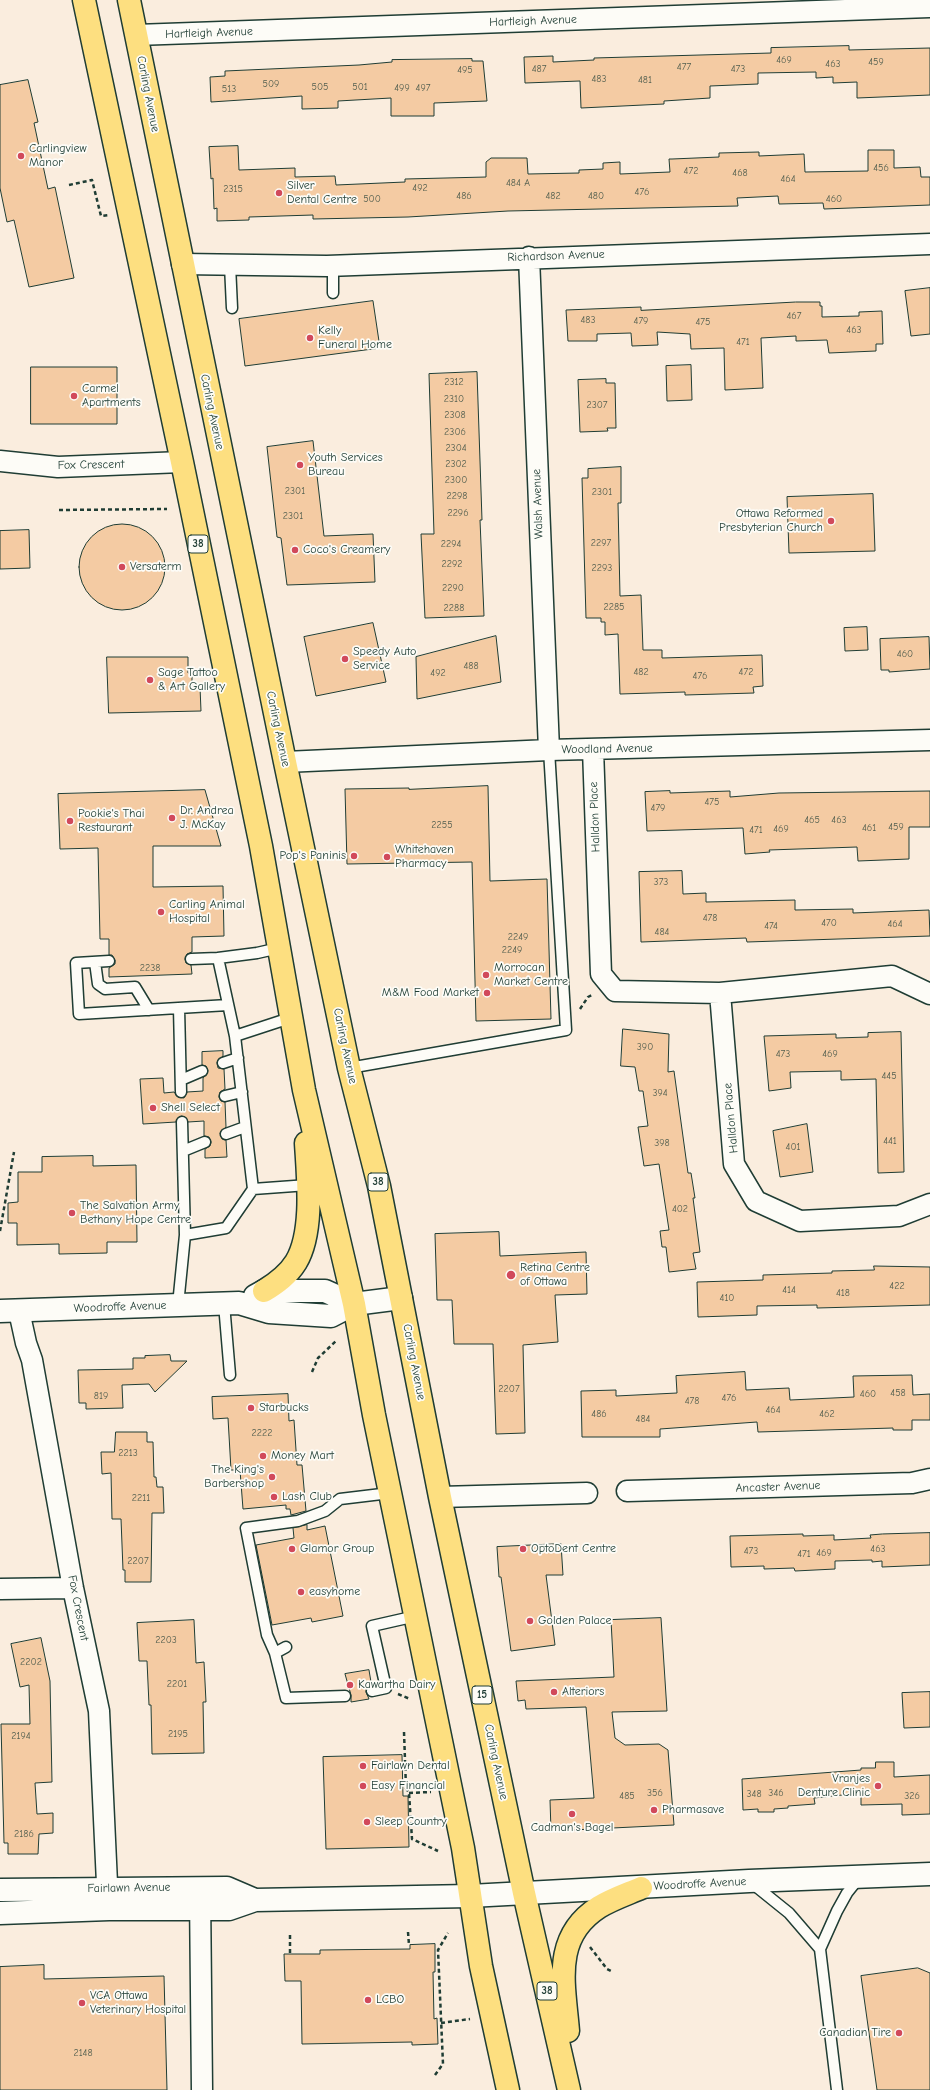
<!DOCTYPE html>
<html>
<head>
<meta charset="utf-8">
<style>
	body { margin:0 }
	canvas { display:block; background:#faedde }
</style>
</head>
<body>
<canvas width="930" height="2090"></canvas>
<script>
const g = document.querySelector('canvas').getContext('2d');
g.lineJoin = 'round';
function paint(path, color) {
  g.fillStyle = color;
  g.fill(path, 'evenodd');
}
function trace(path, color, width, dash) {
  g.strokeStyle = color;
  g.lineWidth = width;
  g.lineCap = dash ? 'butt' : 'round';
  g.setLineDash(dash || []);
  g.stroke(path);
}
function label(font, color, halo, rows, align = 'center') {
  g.font = font + ' "Comic Neue",sans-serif';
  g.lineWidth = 3.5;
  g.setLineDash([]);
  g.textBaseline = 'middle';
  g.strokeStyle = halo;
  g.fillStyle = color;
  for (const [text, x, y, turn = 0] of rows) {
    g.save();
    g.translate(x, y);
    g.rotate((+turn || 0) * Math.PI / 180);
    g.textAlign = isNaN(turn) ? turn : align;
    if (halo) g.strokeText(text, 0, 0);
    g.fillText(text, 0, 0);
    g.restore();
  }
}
const building = new Path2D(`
	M 849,46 L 849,50 L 930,48 L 930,95 L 857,98 L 857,82 L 833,83 L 833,77 L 816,78 L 816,72 L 758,73 L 758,84 L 710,86 L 710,98 L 664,101 L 664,104 L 581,108 L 580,81 L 525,83 L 524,57 L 553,56 L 553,62 L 594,60 L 594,58 L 771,53 L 771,48 Z
	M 472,59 L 472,61 L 483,61 L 487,101 L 434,103 L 434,116 L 391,116 L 391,98 L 338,101 L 338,108 L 302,109 L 302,96 L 211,102 L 210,77 L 225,76 L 225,71 L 359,65 L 392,62 L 392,60 Z
	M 28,80 L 38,122 L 34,123 L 48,189 L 55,187 L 74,278 L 29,287 L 14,220 L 7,222 L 0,188 L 0,85 Z
	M 238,146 L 239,170 L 295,168 L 295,177 L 335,176 L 336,185 L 405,182 L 405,179 L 486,177 L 486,162 L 491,158 L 527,158 L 528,174 L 579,173 L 579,170 L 603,169 L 603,163 L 620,162 L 620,174 L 670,172 L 669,159 L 672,159 L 719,157 L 719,153 L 759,152 L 759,156 L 804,154 L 805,172 L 868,171 L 868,150 L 894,150 L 894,168 L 920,167 L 921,177 L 930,177 L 930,205 L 824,209 L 823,203 L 779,204 L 778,196 L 737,198 L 738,206 L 508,211 L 408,217 L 313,219 L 313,215 L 249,217 L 249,220 L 217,221 L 217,208 L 214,209 L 213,178 L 211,179 L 209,147 Z
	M 930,288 L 930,334 L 911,336 L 905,291 Z
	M 373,301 L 380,348 L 245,366 L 239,319 Z
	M 796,302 L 820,302 L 820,306 L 822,306 L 822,317 L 859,316 L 859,312 L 882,311 L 883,344 L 876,344 L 876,351 L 829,353 L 827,340 L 796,341 L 796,336 L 761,338 L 763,388 L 725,390 L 724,348 L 691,349 L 690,334 L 657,332 L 658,345 L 632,346 L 631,333 L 597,334 L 597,341 L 568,341 L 566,310 L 641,307 L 641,310 Z
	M 691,365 L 692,400 L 667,401 L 666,366 Z
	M 31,367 L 117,367 L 117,424 L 31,424 Z
	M 477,372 L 482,520 L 480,520 L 484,616 L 425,618 L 421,534 L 434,534 L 429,374 Z
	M 606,379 L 606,383 L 615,383 L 616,428 L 607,428 L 608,431 L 580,432 L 578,380 Z
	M 313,441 L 324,536 L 373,534 L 375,582 L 287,585 L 281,538 L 277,537 L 267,447 Z
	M 621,467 L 621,503 L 618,503 L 620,596 L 641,595 L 643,650 L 662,650 L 662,658 L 762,655 L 763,686 L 753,687 L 754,693 L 685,695 L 685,692 L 620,694 L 618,634 L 605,635 L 605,622 L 601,622 L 601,618 L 586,618 L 582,478 L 588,478 L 588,469 Z
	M 873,494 L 875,551 L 789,553 L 787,497 Z
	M79 567a43 43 0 1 1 86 0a43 43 0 1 1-86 0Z
	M 29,530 L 30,568 L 0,569 L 0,531 Z
	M 373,623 L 386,682 L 316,696 L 304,637 Z
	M 867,627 L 868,650 L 845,651 L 844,628 Z
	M 496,636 L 501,682 L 417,699 L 416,657 Z
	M 929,637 L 930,669 L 889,672 L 889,670 L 881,670 L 880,639 Z
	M 107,657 L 188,657 L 188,673 L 192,673 L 192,687 L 200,687 L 201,711 L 109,713 Z
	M 488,786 L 490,881 L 547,879 L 551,1019 L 476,1021 L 472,862 L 347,864 L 345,789 L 409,788 L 409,789 Z
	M 205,790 L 221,846 L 153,846 L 153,887 L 223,886 L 224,936 L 192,937 L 192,952 L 187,954 L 185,959 L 186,963 L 191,965 L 192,974 L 109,977 L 109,968 L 115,964 L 115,960 L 112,955 L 109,955 L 109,939 L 100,939 L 98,848 L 60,849 L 58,794 Z
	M 670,791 L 670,793 L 730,791 L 730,797 L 779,793 L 930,791 L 930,827 L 909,827 L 909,859 L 858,861 L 857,847 L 769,850 L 770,852 L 745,854 L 743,828 L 647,831 L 645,792 Z
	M 682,871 L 683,894 L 706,893 L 706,902 L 795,900 L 795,910 L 853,909 L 853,913 L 929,910 L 930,936 L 747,942 L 746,938 L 641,942 L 639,872 Z
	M 623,1029 L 669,1034 L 668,1072 L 674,1071 L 688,1173 L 691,1173 L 695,1198 L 693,1198 L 700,1252 L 693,1253 L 696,1269 L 669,1272 L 666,1247 L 662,1247 L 660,1231 L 669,1230 L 659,1164 L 644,1166 L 638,1127 L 648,1126 L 643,1091 L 639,1091 L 635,1067 L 621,1066 Z
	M 901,1032 L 904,1172 L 878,1173 L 876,1079 L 841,1080 L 841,1071 L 790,1072 L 791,1088 L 769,1091 L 764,1036 L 836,1034 L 836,1038 L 868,1037 L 868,1033 Z
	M 223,1051 L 223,1056 L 217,1062 L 218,1068 L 224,1069 L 225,1089 L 220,1092 L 219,1097 L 221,1101 L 225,1102 L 226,1127 L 220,1133 L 222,1139 L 226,1140 L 227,1157 L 205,1158 L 205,1149 L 210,1146 L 211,1142 L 209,1137 L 204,1136 L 204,1121 L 188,1122 L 185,1117 L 181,1116 L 177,1119 L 176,1122 L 143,1124 L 140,1079 L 163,1078 L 164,1093 L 174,1092 L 178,1097 L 184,1098 L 187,1092 L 203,1091 L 203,1078 L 208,1071 L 206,1066 L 202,1065 L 202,1052 Z
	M 807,1124 L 813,1172 L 780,1177 L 773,1131 Z
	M 93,1156 L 93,1166 L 136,1165 L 137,1242 L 107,1242 L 107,1253 L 59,1254 L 59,1244 L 17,1245 L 17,1223 L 8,1223 L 8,1203 L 18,1202 L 18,1172 L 42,1172 L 42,1157 Z
	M 499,1232 L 500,1256 L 586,1252 L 587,1294 L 555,1295 L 558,1342 L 523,1345 L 525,1433 L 496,1434 L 493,1344 L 454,1344 L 452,1300 L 437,1300 L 435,1234 Z
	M 874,1266 L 930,1267 L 930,1305 L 817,1308 L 817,1305 L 757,1306 L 757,1315 L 698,1317 L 697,1282 L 763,1280 L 763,1275 L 832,1273 L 832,1271 L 874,1270 Z
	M 170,1355 L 171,1361 L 187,1361 L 155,1392 L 149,1384 L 122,1385 L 123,1408 L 86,1409 L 86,1403 L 79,1403 L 78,1370 L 133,1369 L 133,1358 L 145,1358 L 145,1356 Z
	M 745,1372 L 746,1390 L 789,1388 L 790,1400 L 854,1397 L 853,1376 L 912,1375 L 913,1395 L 930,1394 L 930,1420 L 912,1420 L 912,1430 L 893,1430 L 893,1428 L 758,1432 L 757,1422 L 660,1429 L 660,1437 L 582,1437 L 581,1391 L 616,1390 L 616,1396 L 677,1393 L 676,1376 Z
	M 288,1394 L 289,1421 L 294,1420 L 297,1465 L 302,1465 L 306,1511 L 291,1515 L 290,1509 L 286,1509 L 286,1505 L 243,1509 L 240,1470 L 231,1470 L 228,1418 L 213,1419 L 212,1397 Z
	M 116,1432 L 147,1432 L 147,1442 L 153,1442 L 154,1477 L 156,1477 L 157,1487 L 163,1487 L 164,1513 L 152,1513 L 151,1582 L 125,1582 L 125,1570 L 123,1570 L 121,1519 L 112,1519 L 111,1473 L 102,1474 L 101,1452 L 114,1452 Z
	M 307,1525 L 307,1530 L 325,1526 L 343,1616 L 312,1622 L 311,1618 L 272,1625 L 256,1545 L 294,1538 L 293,1528 Z
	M 930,1533 L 930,1565 L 882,1567 L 882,1561 L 872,1562 L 872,1560 L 835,1561 L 835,1569 L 795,1571 L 794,1568 L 764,1569 L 764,1566 L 731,1567 L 730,1536 L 803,1534 L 803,1536 L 834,1535 L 834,1540 L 871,1538 L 870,1535 L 882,1534 Z
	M 561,1544 L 563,1575 L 546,1575 L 555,1645 L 511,1651 L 501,1577 L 499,1577 L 497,1547 Z
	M 661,1618 L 667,1711 L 612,1712 L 615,1738 L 625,1745 L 659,1744 L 668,1750 L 674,1825 L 551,1831 L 550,1800 L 594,1798 L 586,1707 L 526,1709 L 525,1700 L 518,1701 L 516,1681 L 614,1677 L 611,1620 Z
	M 194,1620 L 196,1663 L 204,1662 L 206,1702 L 203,1702 L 204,1753 L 152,1754 L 151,1705 L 149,1705 L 147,1661 L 139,1661 L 137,1623 Z
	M 41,1638 L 50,1681 L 52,1782 L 35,1783 L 37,1814 L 53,1813 L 53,1833 L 39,1834 L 38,1854 L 8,1854 L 8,1843 L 4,1843 L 1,1724 L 30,1724 L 29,1685 L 20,1687 L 11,1644 Z
	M 369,1670 L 371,1682 L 367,1687 L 366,1692 L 369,1699 L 351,1702 L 351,1695 L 345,1674 Z
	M 930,1692 L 930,1727 L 904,1728 L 902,1693 Z
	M 402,1755 L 403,1796 L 408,1796 L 409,1847 L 326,1849 L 323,1757 Z
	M 876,1762 L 894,1762 L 894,1777 L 930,1775 L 930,1814 L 902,1815 L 902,1804 L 861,1805 L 861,1793 L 814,1798 L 815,1804 L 788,1806 L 788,1808 L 774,1809 L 774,1812 L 758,1812 L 758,1809 L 743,1810 L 742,1779 L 861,1770 L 861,1768 L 875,1768 Z
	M 435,1944 L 435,1972 L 433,1972 L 434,2019 L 437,2018 L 438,2044 L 412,2045 L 412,2042 L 302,2044 L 301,1981 L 285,1981 L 284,1954 L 320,1954 L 320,1950 L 410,1949 L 410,1945 Z
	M 44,1965 L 44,1979 L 164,1976 L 167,2090 L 0,2090 L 0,1967 Z
	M 918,1968 L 930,1973 L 930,2090 L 877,2090 L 861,1976 Z`);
paint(building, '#f4cba3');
trace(building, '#1f3d34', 1);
const service = new Path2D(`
	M 230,265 L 232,308
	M 333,293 L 333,265
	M 191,959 L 218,958
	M 109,961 L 76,963 L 79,1014 L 228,1005
	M 95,962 L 98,984 L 105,989 L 135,987 L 149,1010
	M 179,1008 L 181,1092
	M 290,1018 L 235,1036 L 253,1189 L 308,1185
	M 235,1036 L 218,958 L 257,953 L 279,948
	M 223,1063 L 238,1058
	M 349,1068 L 566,1030 L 549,750
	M 181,1080 L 202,1071
	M 225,1096 L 242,1092
	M 182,1122 L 185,1235
	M 226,1134 L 245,1127
	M 183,1151 L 205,1142
	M 224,1304 L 230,1375
	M 178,1305 L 185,1235 L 226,1228 L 253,1189
	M 286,1647 L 275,1653 L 286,1698 L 345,1696
	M 275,1653 L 267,1635 L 246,1528 L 298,1521 L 325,1511 L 340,1499 L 390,1493
	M 372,1691 L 386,1688 L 372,1626 L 416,1616
	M 753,1884 L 789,1913 L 820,1949
	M 837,2090 L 820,1949 L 837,1911 L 847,1893 L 859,1878`);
const minor = new Path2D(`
	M 136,35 L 930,7
	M 529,257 L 549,750
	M 182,264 L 327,266 L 930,244
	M 0,461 L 58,467 L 182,462
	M 593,749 L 601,974 L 615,991 L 720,993 L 892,976 L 930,994
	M 285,762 L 549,750 L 930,740
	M 720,993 L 734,1164 L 756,1201 L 800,1221 L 899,1216 L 930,1204
	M 19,1311 L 26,1343 L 32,1360 L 73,1588 L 99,1711 L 108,1905
	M 627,1491 L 912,1483 L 930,1479
	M 440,1497 L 587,1493
	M 0,1589 L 73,1588
	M 200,1892 L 202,2090`);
const tertiary = new Path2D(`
	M 0,1890 L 227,1888 L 255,1900
	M 0,1913 L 109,1909 L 229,1909 L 255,1900 L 470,1896`);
const secondary = new Path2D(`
	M 255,1296 L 264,1291 L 325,1291 L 354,1304
	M 0,1311 L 239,1303 L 269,1312 L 331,1316 L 354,1304 L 401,1298
	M 470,1896 L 749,1881 L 930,1874`);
const primary = new Path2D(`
	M 84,0 L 182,462 L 261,846 L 304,1090 L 354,1304 L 374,1415 L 463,1848 L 481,1966 L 508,2090
	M 129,0 L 285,762 L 349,1068 L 379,1186 L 440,1497 L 524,1893 L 569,2090
	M 264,1291 C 277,1283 288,1275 296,1262 C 314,1232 308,1177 306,1143
	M 568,2031 C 564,1983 552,1937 599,1907 C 612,1899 627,1894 641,1888`);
trace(service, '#1f3d34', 13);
trace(minor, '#1f3d34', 23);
trace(tertiary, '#1f3d34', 25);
trace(secondary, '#1f3d34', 25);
trace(primary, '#1f3d34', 25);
trace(new Path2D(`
	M 69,185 L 92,180 L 101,216 L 109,215
	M 59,510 L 167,509
	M 580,1009 L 588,997 L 592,995
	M 0,1231 L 14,1152
	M 312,1372 L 318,1358 L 336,1341
	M 398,1694 L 410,1699
	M 404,1732 L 406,1788 L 409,1793 L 412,1839 L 438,1851
	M 409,1793 L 431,1792
	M 408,1932 L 409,1945
	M 590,1947 L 607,1969 L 613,1972
	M 290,1953 L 290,1932
	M 441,2023 L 470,2019
	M 435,2075 L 443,2064 L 438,1950 L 448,1933`), '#1f3d34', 2.5, [4, 3]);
trace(service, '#fdfcf7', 10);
trace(minor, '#fdfcf7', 20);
trace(tertiary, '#fdfcf7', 22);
trace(secondary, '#fdfcf7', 22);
trace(primary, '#fddf80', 22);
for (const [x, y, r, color] of [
	[21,156,4,"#d1495b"],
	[279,193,4,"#d1495b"],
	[310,338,4,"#d1495b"],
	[74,396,4,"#d1495b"],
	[300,465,4,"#d1495b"],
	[831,521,4,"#d1495b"],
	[295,550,4,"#d1495b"],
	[122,567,4,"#d1495b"],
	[345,659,4,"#d1495b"],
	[150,680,4,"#d1495b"],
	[172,818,4,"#d1495b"],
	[70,821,4,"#d1495b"],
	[354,856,4,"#d1495b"],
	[387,857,4,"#d1495b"],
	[161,912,4,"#d1495b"],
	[486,975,4,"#d1495b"],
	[487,993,4,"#d1495b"],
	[153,1108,4,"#d1495b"],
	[72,1213,4,"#d1495b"],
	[511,1275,5,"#d1495b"],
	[251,1408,4,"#d1495b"],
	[263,1456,4,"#d1495b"],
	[272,1477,4,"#d1495b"],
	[274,1497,4,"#d1495b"],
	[292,1549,4,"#d1495b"],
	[523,1549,4,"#d1495b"],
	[301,1592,4,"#d1495b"],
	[530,1621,4,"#d1495b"],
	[350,1685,4,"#d1495b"],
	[554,1692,4,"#d1495b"],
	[363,1766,4,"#d1495b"],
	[363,1786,4,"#d1495b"],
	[878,1786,4,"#d1495b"],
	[654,1810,4,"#d1495b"],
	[572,1814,4,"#d1495b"],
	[367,1822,4,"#d1495b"],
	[368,2000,4,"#d1495b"],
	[82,2003,4,"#d1495b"],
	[899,2033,4,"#d1495b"]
]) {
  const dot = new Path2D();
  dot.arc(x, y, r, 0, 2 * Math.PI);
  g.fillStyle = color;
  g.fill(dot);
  trace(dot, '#fdfcf7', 1.5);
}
label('10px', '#546050', null, [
	["469",784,60],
	["459",876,62],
	["463",833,64],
	["477",684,67],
	["487",539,69],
	["473",738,69],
	["495",465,70],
	["483",599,79],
	["481",645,80],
	["509",271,84],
	["505",320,87],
	["501",360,87],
	["499",402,88],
	["497",423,88],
	["513",229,89],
	["456",881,168],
	["472",691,171],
	["468",740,173],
	["464",788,179],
	["484 A",518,183],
	["492",420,188],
	["2315",233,189],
	["476",642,192],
	["486",464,196],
	["482",553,196],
	["480",596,196],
	["500",372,199],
	["460",834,199],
	["467",794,316],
	["483",588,320],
	["479",641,321],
	["475",703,322],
	["463",854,330],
	["471",743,342],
	["2312",454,382],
	["2310",454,399],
	["2307",597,405],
	["2308",455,415],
	["2306",455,432],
	["2304",456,448],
	["2302",456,464],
	["2300",456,480],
	["2301",295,491],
	["2301",602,492],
	["2298",457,496],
	["2296",458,513],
	["2301",293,516],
	["2297",601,543],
	["2294",451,544],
	["2292",452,564],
	["2293",602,568],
	["2290",453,588],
	["2285",614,607],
	["2288",454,608],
	["460",905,654],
	["488",471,666],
	["482",641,672],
	["472",746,672],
	["492",438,673],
	["476",700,676],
	["475",712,802],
	["479",658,808],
	["465",812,820],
	["463",839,820],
	["2255",442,825],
	["459",896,827],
	["461",869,828],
	["469",781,829],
	["471",756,830],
	["373",661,882],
	["478",710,918],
	["470",829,923],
	["464",895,924],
	["474",771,926],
	["484",662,932],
	["2249",518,937],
	["2249",512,950],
	["2238",150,968],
	["390",645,1047],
	["473",783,1054],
	["469",830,1054],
	["445",889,1076],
	["394",660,1093],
	["441",890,1141],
	["398",662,1143],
	["401",793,1147],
	["402",680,1209],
	["422",897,1286],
	["414",789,1290],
	["418",843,1293],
	["410",727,1298],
	["2207",509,1389],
	["458",898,1393],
	["460",868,1394],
	["819",101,1396],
	["476",729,1398],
	["478",692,1401],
	["464",773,1410],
	["486",599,1414],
	["462",827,1414],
	["484",643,1419],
	["2222",262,1433],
	["2213",128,1453],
	["2211",141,1498],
	["463",878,1549],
	["473",751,1551],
	["469",824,1553],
	["471",804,1554],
	["2207",138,1561],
	["2203",166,1640],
	["2202",31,1662],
	["2201",177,1684],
	["2195",178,1734],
	["2194",21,1736],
	["356",655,1793],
	["346",776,1793],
	["348",754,1794],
	["485",627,1796],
	["326",912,1796],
	["2186",24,1834],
	["2148",83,2053]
]);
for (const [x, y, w] of [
	[198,544,20],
	[378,1182,20],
	[482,1695,20],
	[547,1991,20]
]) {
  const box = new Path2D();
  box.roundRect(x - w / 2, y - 9, w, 18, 3);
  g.fillStyle = '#fdfcf7';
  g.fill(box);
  trace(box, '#1f3d34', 1);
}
label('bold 11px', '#1f3d34', null, [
	["38",198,544],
	["38",378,1182],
	["15",482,1695],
	["38",547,1991]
]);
label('12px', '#1f3d34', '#fdfcf7', [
	["Hartleigh Avenue",533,21,-2],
	["Hartleigh Avenue",209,33,-2],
	["Carling Avenue",148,94,79],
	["Richardson Avenue",556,256,-2],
	["Carling Avenue",212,412,78],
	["Fox Crescent",91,465,-1],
	["Walsh Avenue",538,504,-92],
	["Carling Avenue",278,729,78],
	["Woodland Avenue",607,749,-1],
	["Halldon Place",595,817,-92],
	["Carling Avenue",345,1046,78],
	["Halldon Place",731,1118,-95],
	["Woodroffe Avenue",120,1307,-2],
	["Carling Avenue",414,1362,79],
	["Ancaster Avenue",778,1487,-2],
	["Fox Crescent",78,1608,79],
	["Carling Avenue",496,1762,78],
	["Woodroffe Avenue",700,1884,-3],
	["Fairlawn Avenue",129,1888,-1]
]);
label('12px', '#1f3d34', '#fdfcf7', [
	["Carlingview",29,149],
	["Manor",29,163],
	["Silver",287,186],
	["Dental Centre",287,200],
	["Kelly",318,331],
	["Funeral Home",318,345],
	["Carmel",82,389],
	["Apartments",82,403],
	["Youth Services",308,458],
	["Bureau",308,472],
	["Ottawa Reformed",823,514,"right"],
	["Presbyterian Church",823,528,"right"],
	["Coco's Creamery",303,550],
	["Versaterm",130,567],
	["Speedy Auto",353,652],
	["Service",353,666],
	["Sage Tattoo",158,673],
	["& Art Gallery",158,687],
	["Dr. Andrea",180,811],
	["J. McKay",180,825],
	["Pookie's Thai",78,814],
	["Restaurant",78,828],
	["Whitehaven",395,850],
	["Pharmacy",395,864],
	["Pop's Paninis",346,856,"right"],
	["Carling Animal",169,905],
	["Hospital",169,919],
	["Morrocan",494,968],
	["Market Centre",494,982],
	["M&M Food Market",479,993,"right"],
	["Shell Select",161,1108],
	["The Salvation Army",80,1206],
	["Bethany Hope Centre",80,1220],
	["Retina Centre",520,1268],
	["of Ottawa",520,1282],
	["Starbucks",259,1408],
	["Money Mart",271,1456],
	["The King's",264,1470,"right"],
	["Barbershop",264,1484,"right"],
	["Lash Club",282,1497],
	["Glamor Group",300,1549],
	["OptoDent Centre",531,1549],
	["easyhome",309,1592],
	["Golden Palace",538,1621],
	["Kawartha Dairy",358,1685],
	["Alteriors",562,1692],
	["Fairlawn Dental",371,1766],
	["Vranjes",870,1779,"right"],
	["Denture Clinic",870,1793,"right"],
	["Easy Financial",371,1786],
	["Pharmasave",662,1810],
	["Sleep Country",375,1822],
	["Cadman's Bagel",572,1828,"center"],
	["VCA Ottawa",90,1996],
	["Veterinary Hospital",90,2010],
	["LCBO",376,2000],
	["Canadian Tire",891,2033,"right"]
], 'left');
</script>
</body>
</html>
